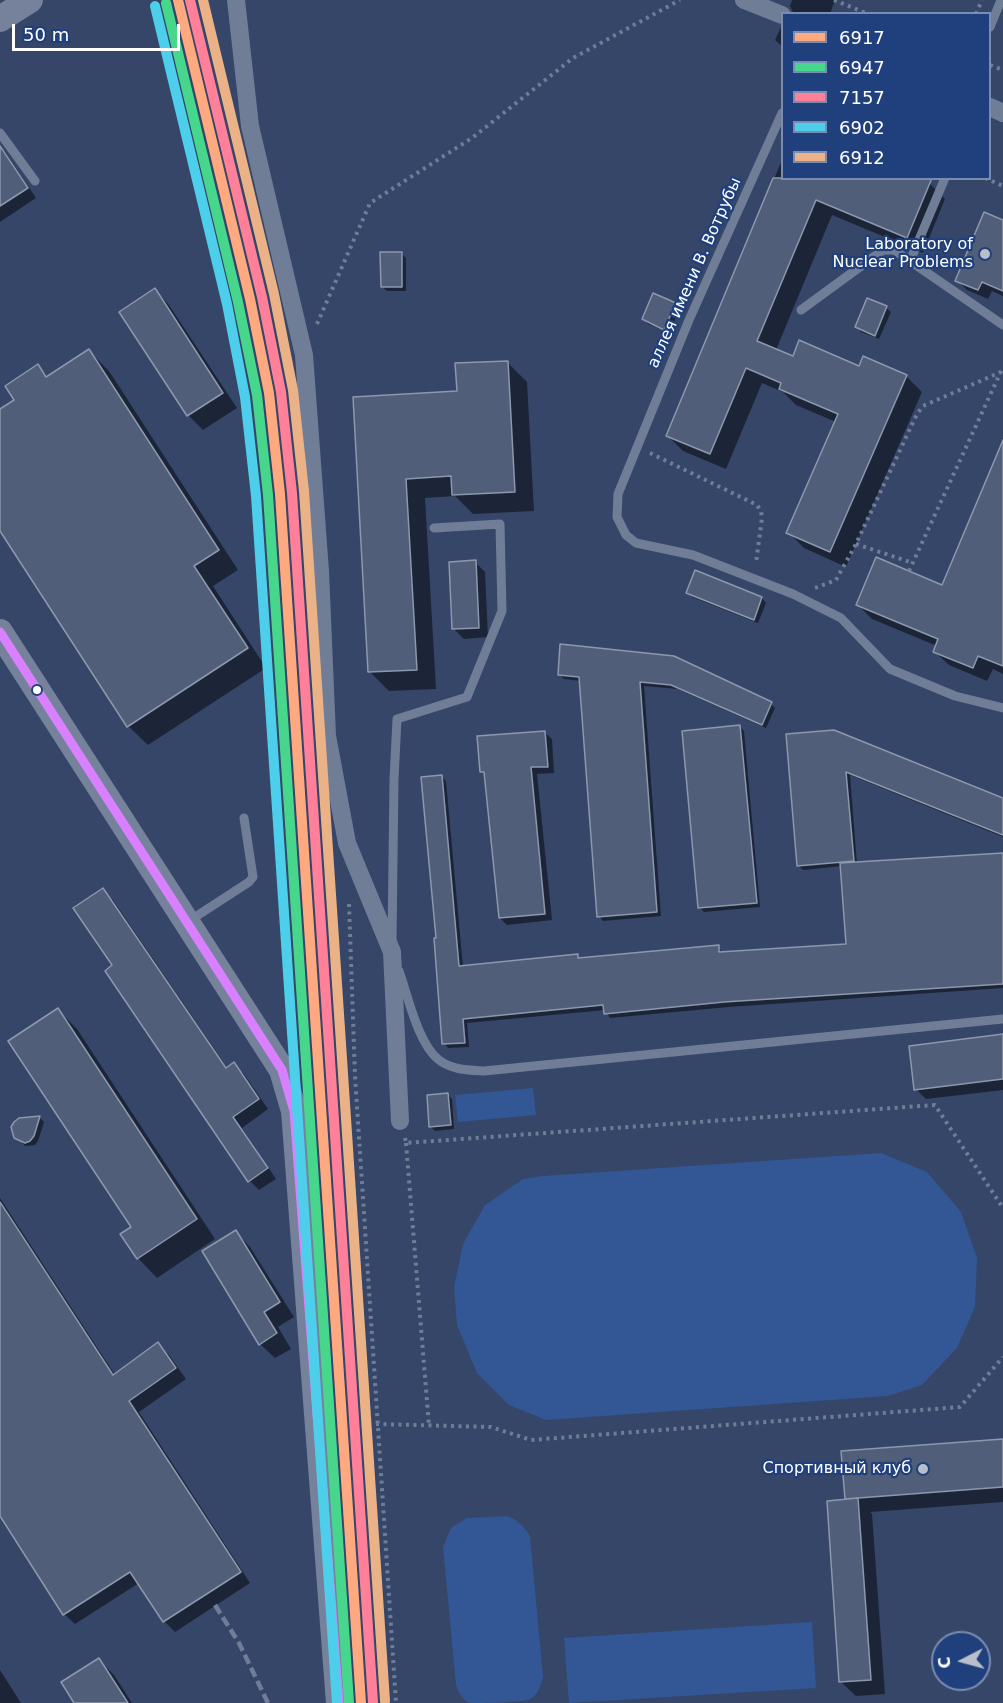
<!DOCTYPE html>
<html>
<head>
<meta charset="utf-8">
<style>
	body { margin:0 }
	#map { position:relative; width:1003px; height:1703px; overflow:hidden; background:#354668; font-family:"DejaVu Sans",sans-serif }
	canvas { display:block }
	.legend { position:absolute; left:781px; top:12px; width:210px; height:168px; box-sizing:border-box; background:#20407d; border:2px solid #798cb1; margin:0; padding:8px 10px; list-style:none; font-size:18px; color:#fff }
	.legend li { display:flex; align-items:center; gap:12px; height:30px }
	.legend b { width:30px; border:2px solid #798cb1 }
	.north { position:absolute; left:931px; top:1631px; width:60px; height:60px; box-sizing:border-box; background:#20407d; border:2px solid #798cb1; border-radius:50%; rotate:264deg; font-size:16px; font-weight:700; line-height:24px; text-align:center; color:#fff }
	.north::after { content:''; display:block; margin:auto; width:21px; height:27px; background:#b8beca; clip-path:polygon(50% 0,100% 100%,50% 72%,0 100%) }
	.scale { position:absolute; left:12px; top:24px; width:168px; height:27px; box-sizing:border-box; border:3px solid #fff; border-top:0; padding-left:8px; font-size:18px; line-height:21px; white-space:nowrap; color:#fff; -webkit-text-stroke:4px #20407d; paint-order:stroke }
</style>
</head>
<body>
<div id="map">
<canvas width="1003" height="1703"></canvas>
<ul class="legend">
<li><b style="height:8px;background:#ffa980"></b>6917</li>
<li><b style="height:8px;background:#46d78d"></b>6947</li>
<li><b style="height:8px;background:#ff8098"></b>7157</li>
<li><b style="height:8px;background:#4dcfeb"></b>6902</li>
<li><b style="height:8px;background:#ebb288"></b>6912</li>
</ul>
<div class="north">С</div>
<div class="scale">50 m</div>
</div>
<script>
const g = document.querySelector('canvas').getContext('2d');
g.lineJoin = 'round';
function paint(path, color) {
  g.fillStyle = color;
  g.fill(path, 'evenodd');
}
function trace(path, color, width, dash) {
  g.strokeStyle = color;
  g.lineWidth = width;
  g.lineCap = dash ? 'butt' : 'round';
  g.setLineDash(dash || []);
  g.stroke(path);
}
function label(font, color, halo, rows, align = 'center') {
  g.font = font + ' "DejaVu Sans",sans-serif';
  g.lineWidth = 4.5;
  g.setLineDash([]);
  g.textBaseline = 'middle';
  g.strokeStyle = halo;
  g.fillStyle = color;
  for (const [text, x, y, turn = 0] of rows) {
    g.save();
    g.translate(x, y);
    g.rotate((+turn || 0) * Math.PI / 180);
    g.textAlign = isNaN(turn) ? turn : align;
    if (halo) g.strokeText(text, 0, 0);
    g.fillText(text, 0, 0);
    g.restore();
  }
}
paint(new Path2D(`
	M 533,1088 L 536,1115 L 458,1122 L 455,1095 Z
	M 881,1153 L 927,1172 L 961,1212 L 977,1258 L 975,1307 L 957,1348 L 922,1385 L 888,1396 L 546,1420 L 509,1405 L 477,1373 L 457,1325 L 454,1287 L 463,1244 L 485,1205 L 523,1179 L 543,1176 Z
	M 507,1516 C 518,1520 523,1525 530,1536 L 543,1677 C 541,1684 539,1693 532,1698 C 525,1703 480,1703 471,1703 C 462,1701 459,1693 456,1685 L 443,1547 L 451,1528 L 467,1518 Z
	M 812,1622 L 816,1688 L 569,1703 L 564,1638 Z`), '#335694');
paint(new Path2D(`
	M 792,0 L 835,0 L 830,14 L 794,14 L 790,6 Z
	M 781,27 L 782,27 L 782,46 L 775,40 Z
	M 0,146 L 6,153 L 36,198 L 0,222 Z
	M 782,160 L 782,178 L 929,183 L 945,199 L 923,253 L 832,215 L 776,350 L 794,358 L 906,376 L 922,392 L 846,567 L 804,548 L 788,532 L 836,422 L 796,405 L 783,392 L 762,383 L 726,469 L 683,451 L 667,435 Z
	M 1003,222 L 1003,296 L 992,291 L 988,299 L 967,290 L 957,280 Z
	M 401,253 L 406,258 L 406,291 L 387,291 L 382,287 Z
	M 155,290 L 169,305 L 237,408 L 203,430 L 188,415 L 121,312 Z
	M 654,295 L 675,305 L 680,309 L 669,333 L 648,324 L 644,319 Z
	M 886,308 L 891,312 L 879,339 L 861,332 L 857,327 Z
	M 89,351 L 109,371 L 238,570 L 213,586 L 266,668 L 148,745 L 128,726 L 0,528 L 0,411 L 16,400 L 37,366 L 49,378 Z
	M 507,362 L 527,382 L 534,511 L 473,514 L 455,496 L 425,498 L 436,689 L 389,691 L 370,672 L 355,398 L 459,392 Z
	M 1003,443 L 1003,674 L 993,669 L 987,681 L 949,665 L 934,651 L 937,646 L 872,619 L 858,605 L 943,587 Z
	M 475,562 L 485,572 L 488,637 L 464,639 L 454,629 Z
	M 696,572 L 762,598 L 766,603 L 758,623 L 692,597 L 688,592 Z
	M 673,658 L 771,704 L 775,708 L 766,728 L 677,689 L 644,686 L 661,916 L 603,921 L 599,916 L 581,681 L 564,679 L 560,675 Z
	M 740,727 L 744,731 L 760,907 L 704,912 L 699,907 Z
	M 544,732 L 552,739 L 554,773 L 537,774 L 552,920 L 507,925 L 500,918 L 485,775 L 482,771 Z
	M 787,736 L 1003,800 L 1003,837 L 850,775 L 857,864 L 1003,855 L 1003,988 L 729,1007 L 610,1018 L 605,1010 L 467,1023 L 469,1047 L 448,1048 L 444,1043 L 438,939 L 441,776 L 446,781 L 463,967 L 577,956 L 581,959 L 718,947 L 723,954 L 847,945 L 842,866 L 803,870 L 798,865 Z
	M 103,890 L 113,900 L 228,1069 L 234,1064 L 244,1074 L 268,1109 L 242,1128 L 276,1179 L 259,1190 L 250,1181 L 115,966 Z
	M 58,1010 L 77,1029 L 215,1239 L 157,1278 L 138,1258 L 133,1227 Z
	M 1003,1036 L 1003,1090 L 926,1099 L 916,1089 Z
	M 447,1094 L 452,1099 L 454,1129 L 435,1131 L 431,1127 Z
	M 40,1118 L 44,1122 L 38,1141 L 35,1145 L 25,1146 L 13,1132 L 20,1120 Z
	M 0,1198 L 115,1375 L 158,1344 L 169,1355 L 186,1379 L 139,1412 L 250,1583 L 175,1632 L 164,1621 L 139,1583 L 75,1624 L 64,1614 L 0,1513 Z
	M 236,1232 L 250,1247 L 294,1317 L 278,1327 L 291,1349 L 275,1358 L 260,1344 Z
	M 1003,1441 L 1003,1502 L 870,1512 L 872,1514 L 885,1694 L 856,1696 L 841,1682 L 849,1500 L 847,1498 Z
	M 99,1660 L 114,1675 L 132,1703 L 76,1703 Z
	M 0,1670 L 21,1703 L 0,1703 Z`), '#0007');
const building = new Path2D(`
	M 0,146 L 28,188 L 0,206 Z
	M 773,178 L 932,178 L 907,238 L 816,200 L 757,341 L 793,356 L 799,340 L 859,366 L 863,356 L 907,375 L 830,552 L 786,533 L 838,414 L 779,389 L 781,383 L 746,368 L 710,454 L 666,436 Z
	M 984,212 L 1003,220 L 1003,291 L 982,282 L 978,290 L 955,281 Z
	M 380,252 L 402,252 L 402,287 L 381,287 Z
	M 155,288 L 223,393 L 187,416 L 119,312 Z
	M 653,293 L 676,303 L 664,330 L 642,319 Z
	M 867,298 L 887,306 L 875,336 L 855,327 Z
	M 89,349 L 219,550 L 194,566 L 248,648 L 127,727 L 0,531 L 0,409 L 14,400 L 5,386 L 38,364 L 46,377 Z
	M 508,361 L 515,492 L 452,495 L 451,476 L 406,479 L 417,670 L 368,672 L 353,397 L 457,391 L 455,363 Z
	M 1003,440 L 1003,666 L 978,656 L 973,668 L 933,652 L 938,639 L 856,605 L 876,557 L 942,585 Z
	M 476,560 L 479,628 L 452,629 L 449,562 Z
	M 695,570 L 762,597 L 754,620 L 686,593 Z
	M 560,644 L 674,656 L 772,702 L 762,725 L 671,685 L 640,682 L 657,912 L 597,917 L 579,677 L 558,675 Z
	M 740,725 L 757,903 L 698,908 L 682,731 Z
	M 834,730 L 1003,798 L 1003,835 L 846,772 L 854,861 L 797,866 L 786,734 Z
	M 545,731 L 548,767 L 531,767 L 545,914 L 499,918 L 484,772 L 480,772 L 477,736 Z
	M 442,775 L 459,966 L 578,954 L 578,958 L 719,945 L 719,952 L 846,944 L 840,863 L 1003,853 L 1003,984 L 724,1002 L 604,1014 L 603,1005 L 463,1019 L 465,1043 L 442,1044 L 434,938 L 436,938 L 421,777 Z
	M 103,888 L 226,1068 L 234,1062 L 259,1099 L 233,1117 L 268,1168 L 248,1182 L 105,971 L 112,965 L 73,908 Z
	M 58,1008 L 197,1219 L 137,1259 L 120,1234 L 131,1227 L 8,1041 Z
	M 1003,1034 L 1003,1079 L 914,1090 L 909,1046 Z
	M 448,1093 L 451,1125 L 429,1127 L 427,1095 Z
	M 40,1116 L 34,1136 L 30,1141 L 25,1143 L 14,1138 L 11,1127 L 14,1122 L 19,1118 Z
	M 0,1202 L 113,1375 L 158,1342 L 176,1368 L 129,1401 L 241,1572 L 163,1622 L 130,1572 L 63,1615 L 0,1516 Z
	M 236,1230 L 280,1302 L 264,1312 L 277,1333 L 259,1345 L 202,1251 Z
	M 1003,1439 L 1003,1487 L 845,1499 L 841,1451 Z
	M 858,1498 L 871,1680 L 839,1682 L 827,1501 Z
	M 99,1658 L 128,1703 L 74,1703 L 61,1682 Z`);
paint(building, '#505e79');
trace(building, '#8d98ad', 1.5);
trace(new Path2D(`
	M 834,0 L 868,14
	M 976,14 L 982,0
	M 990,65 L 1003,70
	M 985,178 L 1003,186
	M 317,324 L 370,203 L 472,138 L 573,58 L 680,0
	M 650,453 L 757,505 L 761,511 L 762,518 L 756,563
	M 856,544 L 913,563
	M 909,571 L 1003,367
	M 815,588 L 836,580 L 856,544 L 917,414 L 923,406 L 1001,372
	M 349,904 L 355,1076 L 396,1703
	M 405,1138 L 406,1143 L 935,1105 L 1003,1208
	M 406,1143 L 429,1426
	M 376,1424 L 491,1427 L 531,1440 L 960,1407 L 1003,1357`), '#707d97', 4, [3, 4.5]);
trace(new Path2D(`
	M 990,27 L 1001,0
	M 782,113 L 689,320 L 618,494 L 617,517 L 626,535 L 636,543 L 693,555 L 793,594 L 841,618 L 890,669 L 955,696 L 1003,708
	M 0,133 L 35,181
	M 910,261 L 1003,325
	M 801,310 L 883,250 L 894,250 L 910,261 L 945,178
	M 189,921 L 249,882 L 253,877 L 244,818
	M 392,941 L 394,779 L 397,719 L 467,697 L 502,611 L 500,524 L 434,528
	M 399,971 C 408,996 418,1044 439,1060 C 452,1070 468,1070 484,1071 L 1003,1019`), '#707d97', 9);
trace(new Path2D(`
	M 236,0 L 250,126 L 304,355 L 320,571 L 327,736 L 347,843 L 392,952 L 400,1121
	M 744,0 L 782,15
	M 990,107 L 1003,113`), '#707d97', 18);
trace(new Path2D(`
	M 0,19 L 30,0
	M 0,632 L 282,1070 L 294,1111 L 339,1703`), '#76829b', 26);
trace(new Path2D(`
	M 215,1605 L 239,1643 L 268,1703`), '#717d97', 4.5, [10, 4.5]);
trace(new Path2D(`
	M 0,632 L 282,1070 L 294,1111 L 339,1703`), '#d880ff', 9);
trace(new Path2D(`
	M 178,0 L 250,299 L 269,393 L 280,494 L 361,1703`), '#ffa980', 10);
trace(new Path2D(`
	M 166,3 L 238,302 L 257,395 L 268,495 L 349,1703`), '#46d78d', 10);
trace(new Path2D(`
	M 190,0 L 262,297 L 281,392 L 292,493 L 373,1702`), '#ff8098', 10);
trace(new Path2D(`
	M 155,6 L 227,304 L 245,397 L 256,496 L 337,1703`), '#4dcfeb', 10);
trace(new Path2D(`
	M 203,0 L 274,294 L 293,390 L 304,491 L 385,1701`), '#ebb288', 10);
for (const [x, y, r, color] of [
	[985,254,6,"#b8beca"],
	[37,690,5,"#fff"],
	[923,1469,6,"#b8beca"]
]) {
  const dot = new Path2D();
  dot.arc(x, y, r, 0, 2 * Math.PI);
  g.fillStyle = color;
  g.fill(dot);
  trace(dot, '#20407d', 2);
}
label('16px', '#fff', '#20407d', [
	["Laboratory of",973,245],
	["Nuclear Problems",973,263],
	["Спортивный клуб",911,1469]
], 'right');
label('16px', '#fff', '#20407d', [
	["аллея имени В. Вотрубы",695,273,-66]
]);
</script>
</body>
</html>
